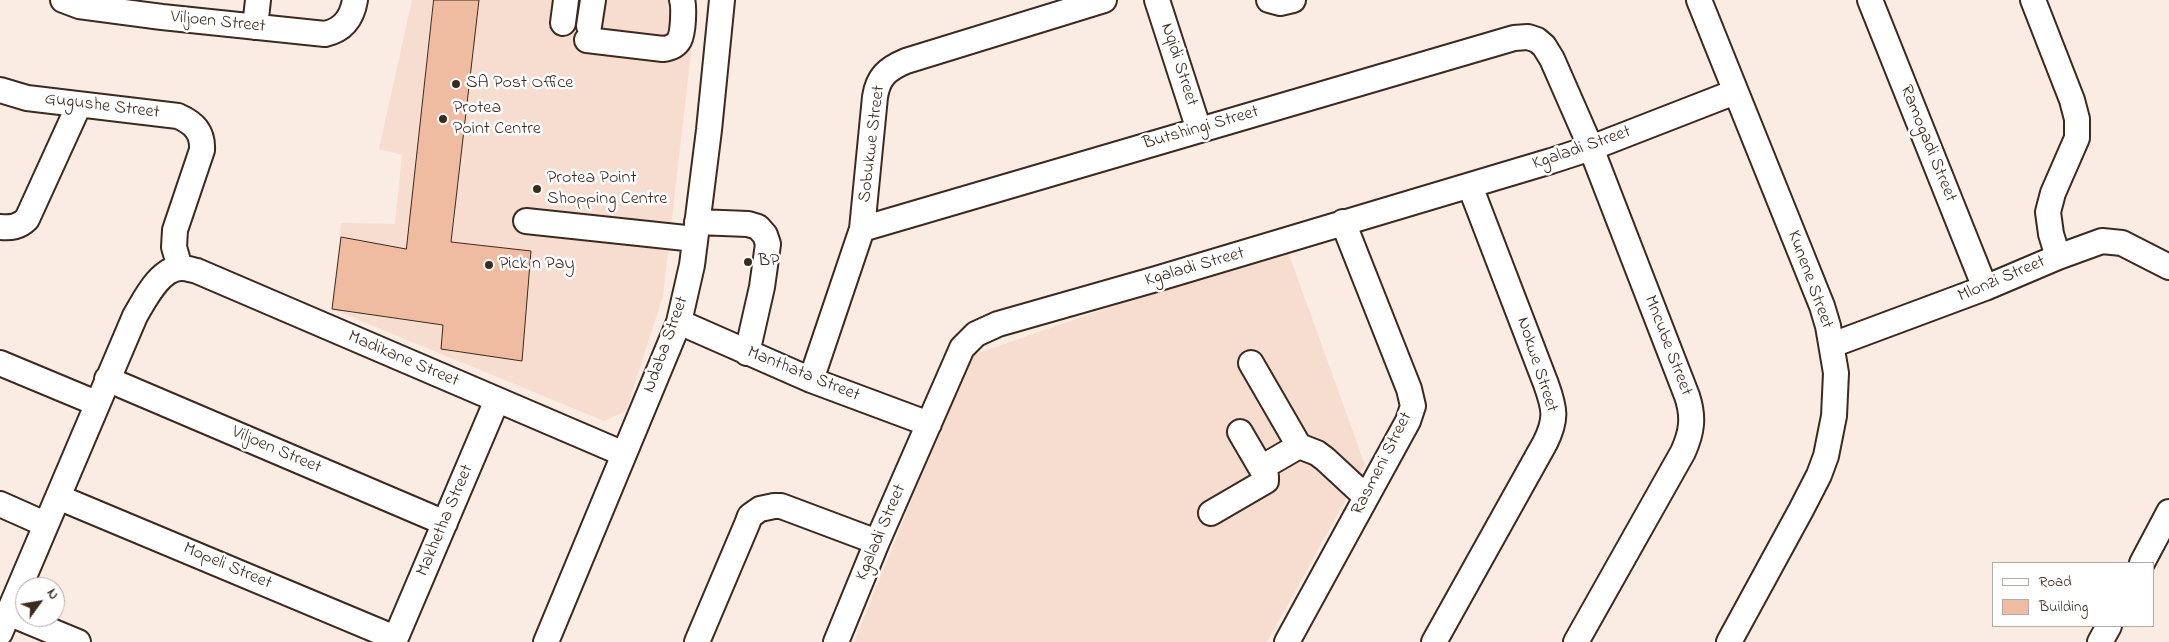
<!DOCTYPE html>
<html>
<head>
<meta charset="utf-8">
<style>
	body { margin:0 }
	#map { position:relative; width:2169px; height:642px; overflow:hidden; background:#faebe3; font-family:"Indie Flower",sans-serif }
	canvas { display:block }
	.legend { position:absolute; left:1992px; top:562px; width:162px; height:65px; box-sizing:border-box; background:#fff; border:1px solid #b1aaa5; margin:0; padding:6px 9px; list-style:none; font-size:15px; color:#3b2a1e }
	.legend li { display:flex; align-items:center; gap:10px; height:25px }
	.legend b { width:25px; border:1px solid #b1aaa5 }
	.north { position:absolute; left:15px; top:577px; width:50px; height:50px; box-sizing:border-box; background:#fff; border:1px solid #b1aaa5; border-radius:50%; rotate:58deg; font-size:14px; font-weight:700; line-height:20px; text-align:center; color:#3b2a1e }
	.north::after { content:''; display:block; margin:auto; width:18px; height:22px; background:#3b2a1e; clip-path:polygon(50% 0,100% 100%,50% 72%,0 100%) }
</style>
</head>
<body>
<div id="map">
<canvas width="2169" height="642"></canvas>
<ul class="legend">
<li><b style="height:6px;background:#fff"></b>Road</li>
<li><b style="height:14px;background:#efbba1"></b>Building</li>
</ul>
<div class="north">N</div>
</div>
<script>
const g = document.querySelector('canvas').getContext('2d');
g.lineJoin = 'round';
function paint(path, color) {
  g.fillStyle = color;
  g.fill(path, 'evenodd');
}
function trace(path, color, width, dash) {
  g.strokeStyle = color;
  g.lineWidth = width;
  g.lineCap = dash ? 'butt' : 'round';
  g.setLineDash(dash || []);
  g.stroke(path);
}
function label(font, color, halo, rows, align = 'center') {
  g.font = font + ' "Indie Flower",sans-serif';
  g.lineWidth = 5;
  g.setLineDash([]);
  g.textBaseline = 'middle';
  g.strokeStyle = halo;
  g.fillStyle = color;
  for (const [text, x, y, turn = 0] of rows) {
    g.save();
    g.translate(x, y);
    g.rotate((+turn || 0) * Math.PI / 180);
    g.textAlign = isNaN(turn) ? turn : align;
    if (halo) g.strokeText(text, 0, 0);
    g.fillText(text, 0, 0);
    g.restore();
  }
}
paint(new Path2D(`
	M 412,0 L 697,0 L 663,296 L 626,411 L 604,421 L 332,309 L 341,223 L 395,224 L 402,155 L 379,149 Z
	M 1286,246 L 1365,465 L 1267,642 L 854,642 L 970,356 Z`), '#f7ddcf');
const building = new Path2D(`
	M 434,0 L 479,0 L 451,242 L 531,251 L 522,361 L 441,349 L 443,325 L 332,309 L 341,237 L 406,249 Z`);
paint(building, '#efbba1');
trace(building, '#3b2a1e', 1);
const minor = new Path2D(`
	M 63,0 L 79,6 L 162,17 L 325,34 C 343,30 352,18 355,0
	M 1157,0 L 1199,130
	M 1269,0 L 1280,3 L 1293,0
	M 1699,0 L 1822,306 L 1828,326 L 1836,373 L 1834,416 L 1826,456 L 1819,475 L 1801,510 L 1729,642
	M 1870,0 L 1985,288
	M 2033,0 L 2072,100 L 2077,119 L 2077,138 L 2053,193 L 2048,212 L 2051,234 L 2058,257
	M 563,23 L 566,0
	M 589,26 L 593,0
	M 255,27 L 258,0
	M 587,40 L 663,49 C 681,47 682,36 683,20 C 683,14 684,6 682,0
	M 0,90 L 27,98 L 178,116 C 194,123 203,132 202,150 L 175,230 L 174,247 L 180,268
	M 526,221 L 695,239
	M 697,222 L 748,224 L 758,227 L 765,235 L 768,244 L 762,287 L 747,353
	M 0,227 C 11,228 19,227 27,219 L 79,105
	M 862,229 L 1514,38 L 1528,37 L 1537,40 L 1544,46 L 1552,59 L 1591,148 L 1687,396 C 1694,417 1692,432 1683,452 L 1576,642
	M 679,322 L 811,380 L 929,424
	M 1832,345 L 1985,288 L 2058,257 L 2102,241 L 2122,243 L 2169,267
	M 0,363 L 96,403
	M 1251,363 L 1299,446 L 1317,453 L 1325,459 L 1366,497
	M 107,379 L 445,523
	M 811,380 L 862,229 L 875,97 C 878,77 887,69 906,61 L 1104,0
	M 1240,432 L 1261,468 L 1299,446
	M 58,497 L 395,638
	M 0,504 L 45,524
	M 1211,513 L 1266,481 L 1266,476 L 1261,468
	M 2142,563 L 2169,512
	M 8,613 L 78,642
	M 0,633 L 135,316 C 144,301 160,267 182,268 C 187,268 192,270 197,271 L 624,454
	M 394,642 L 497,400
	M 546,642 L 679,322 L 692,265 L 709,130 L 722,0
	M 697,642 L 747,524 L 750,516 L 760,509 L 774,506 L 781,506 L 877,542
	M 836,642 L 877,542 L 962,348 L 976,334 L 998,324 L 1156,279 L 1551,161 L 1591,148 L 1735,92
	M 1287,642 L 1408,421 L 1413,406 L 1409,389 L 1343,222
	M 1434,642 L 1545,443 C 1557,419 1555,409 1546,384 L 1470,186
	M 2100,642 L 2109,626`);
trace(minor, '#3b2a1e', 28);
trace(minor, '#fff', 24);
for (const [x, y, r, color] of [
	[456,84,5,"#3b2a1e"],
	[443,119,5,"#3b2a1e"],
	[537,189,5,"#3b2a1e"],
	[748,262,5,"#3b2a1e"],
	[489,265,5,"#3b2a1e"]
]) {
  const dot = new Path2D();
  dot.arc(x, y, r, 0, 2 * Math.PI);
  g.fillStyle = color;
  g.fill(dot);
  trace(dot, '#fff', 2);
}
label('18px', '#3b2a1e', '#fff', [
	["Viljoen Street",218,23,6],
	["Nqidi Street",1178,65,72],
	["Gugushe Street",102,107,7],
	["Butshingi Street",1201,129,-16],
	["Sobukwe Street",873,144,-83],
	["Ramogadi Street",1927,144,68],
	["Kgaladi Street",1582,149,-19],
	["Kgaladi Street",1195,268,-16],
	["Kunene Street",1809,280,70],
	["Mlonzi Street",2002,280,-23],
	["Ndaba Street",667,345,-70],
	["Mncube Street",1667,346,69],
	["Madikane Street",403,360,23],
	["Nokwe Street",1536,365,72],
	["Manthata Street",803,375,22],
	["Viljoen Street",276,451,23],
	["Rasmeni Street",1383,464,-63],
	["Makhetha Street",446,521,-67],
	["Kgaladi Street",882,533,-67],
	["Mopeli Street",227,567,23]
]);
label('18px', '#3b2a1e', '#fff', [
	["SA Post Office",466,84],
	["Protea",453,109],
	["Point Centre",453,130],
	["Protea Point",547,179],
	["Shopping Centre",547,200],
	["BP",758,262],
	["Pick n Pay",499,265]
], 'left');
</script>
</body>
</html>
